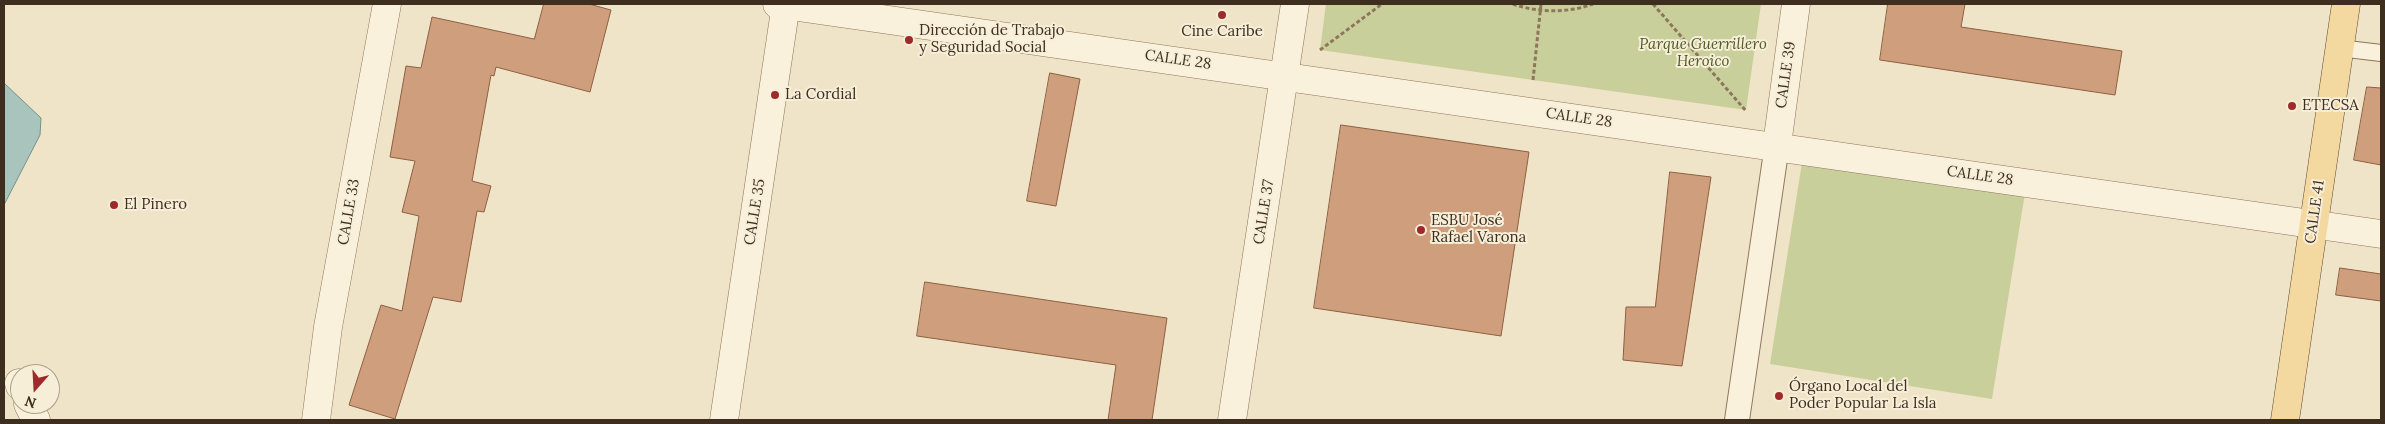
<!DOCTYPE html>
<html>
<head>
<meta charset="utf-8">
<style>
	body { margin:0 }
	#map { position:relative; width:2385px; height:424px; overflow:hidden; background:#f0e4c8; font-family:Lora,serif }
	canvas { display:block }
	.frame { position:absolute; inset:0; border:5px solid #3d2e20; pointer-events:none }
	.north { position:absolute; left:10px; top:364px; width:50px; height:50px; box-sizing:border-box; background:#f7eed8; border:1px solid #ada18e; border-radius:50%; rotate:199deg; font-size:14px; font-weight:700; line-height:20px; text-align:center; color:#3d2e20 }
	.north::after { content:''; display:block; margin:auto; width:18px; height:22px; background:#9e2a2b; clip-path:polygon(50% 0,100% 100%,50% 72%,0 100%) }
</style>
</head>
<body>
<div id="map">
<canvas width="2385" height="424"></canvas>
<div class="frame"></div>
<div class="north">N</div>
</div>
<script>
const g = document.querySelector('canvas').getContext('2d');
g.lineJoin = 'round';
function paint(path, color) {
  g.fillStyle = color;
  g.fill(path, 'evenodd');
}
function trace(path, color, width, dash) {
  g.strokeStyle = color;
  g.lineWidth = width;
  g.lineCap = dash ? 'butt' : 'round';
  g.setLineDash(dash || []);
  g.stroke(path);
}
function label(font, color, halo, rows, align = 'center') {
  g.font = font + ' Lora,serif';
  g.lineWidth = 4;
  g.setLineDash([]);
  g.textBaseline = 'middle';
  g.strokeStyle = halo;
  g.fillStyle = color;
  for (const [text, x, y, turn = 0] of rows) {
    g.save();
    g.translate(x, y);
    g.rotate((+turn || 0) * Math.PI / 180);
    g.textAlign = isNaN(turn) ? turn : align;
    if (halo) g.strokeText(text, 0, 0);
    g.fillText(text, 0, 0);
    g.restore();
  }
}
paint(new Path2D(`
	M 1326,4 L 1761,4 L 1746,110 L 1320,50 Z
	M 1804,150 L 2025,193 L 1992,399 L 1770,364 Z`), '#c9cf9b');
const water = new Path2D(`
	M 4,83 L 41,118 L 40,135 L 4,205 Z`);
paint(water, '#a9c4bc');
trace(water, '#6f938a', 1);
const building = new Path2D(`
	M 544,4 L 589,4 L 611,10 L 590,92 L 496,67 L 494,76 L 491,75 L 472,181 L 491,186 L 484,212 L 477,211 L 461,302 L 433,297 L 395,419 L 349,405 L 381,305 L 402,311 L 419,216 L 402,212 L 415,161 L 390,157 L 406,66 L 421,68 L 432,17 L 534,39 Z
	M 1888,4 L 1965,4 L 1961,27 L 2122,51 L 2115,95 L 1880,60 Z
	M 1050,73 L 1080,79 L 1056,206 L 1027,201 Z
	M 2367,87 L 2381,88 L 2381,165 L 2354,160 Z
	M 1341,125 L 1529,152 L 1501,336 L 1314,308 Z
	M 1670,172 L 1711,177 L 1682,366 L 1623,360 L 1626,307 L 1655,307 Z
	M 2340,268 L 2381,274 L 2381,301 L 2336,295 Z
	M 925,282 L 1167,318 L 1152,420 L 1108,420 L 1116,365 L 917,336 Z`);
paint(building, '#cf9f7d');
trace(building, '#8d5f41', 1);
const service = new Path2D(`
	M 2339,48 L 2381,53`);
const pedestrian = new Path2D(`
	M 1737,420 L 1777,145`);
const minor = new Path2D(`
	M 777,4 L 2381,234
	M 1777,145 L 1796,4
	M 19,383 L 20,386
	M 28,404 L 36,420`);
const tertiary = new Path2D(`
	M 316,420 L 328,327 L 387,4
	M 724,420 L 786,4
	M 1232,420 L 1295,4`);
const primary = new Path2D(`
	M 2285,420 L 2346,4`);
trace(service, '#8d765c', 18);
trace(pedestrian, '#8d765c', 26);
trace(minor, '#8d765c', 29);
trace(tertiary, '#8d765c', 29);
trace(primary, '#5b4430', 29);
trace(new Path2D(`
	M 1513,4 C 1538,13 1569,13 1593,4
	M 1653,4 L 1746,111
	M 1320,50 L 1382,4
	M 1533,80 L 1541,4`), '#8d765c', 3, [4, 2.5]);
trace(service, '#faf1dc', 16);
trace(pedestrian, '#faf1dc', 24);
trace(minor, '#faf1dc', 28);
trace(tertiary, '#faf1dc', 28);
trace(primary, '#f3d9a0', 28);
for (const [x, y, r, color] of [
	[1222,15,5,"#9e2a2b"],
	[909,40,5,"#9e2a2b"],
	[775,95,5,"#9e2a2b"],
	[2292,106,5,"#9e2a2b"],
	[114,205,5,"#9e2a2b"],
	[1421,230,5,"#9e2a2b"],
	[1779,396,5,"#9e2a2b"]
]) {
  const dot = new Path2D();
  dot.arc(x, y, r, 0, 2 * Math.PI);
  g.fillStyle = color;
  g.fill(dot);
  trace(dot, '#f7eed8', 2);
}
label('15px', '#3d2e20', '#f7eed8', [
	["Dirección de Trabajo",919,31],
	["y Seguridad Social",919,48],
	["Cine Caribe",1222,32,"center"],
	["La Cordial",785,95],
	["ETECSA",2302,106],
	["El Pinero",124,205],
	["ESBU José",1431,221],
	["Rafael Varona",1431,238],
	["Órgano Local del",1789,387],
	["Poder Popular La Isla",1789,404]
], 'left');
label('italic 15px', '#4d5a26', '#f7eed8', [
	["Parque Guerrillero",1703,45],
	["Heroico",1703,62]
]);
label('15px', '#3d2e20', '#f7eed8', [
	["CALLE 28",1178,60,8],
	["CALLE 39",1786,75,-82],
	["CALLE 28",1579,118,8],
	["CALLE 28",1980,176,8],
	["CALLE 33",349,212,-80],
	["CALLE 35",755,212,-81],
	["CALLE 37",1264,212,-81],
	["CALLE 41",2315,212,-82]
]);
</script>
</body>
</html>
